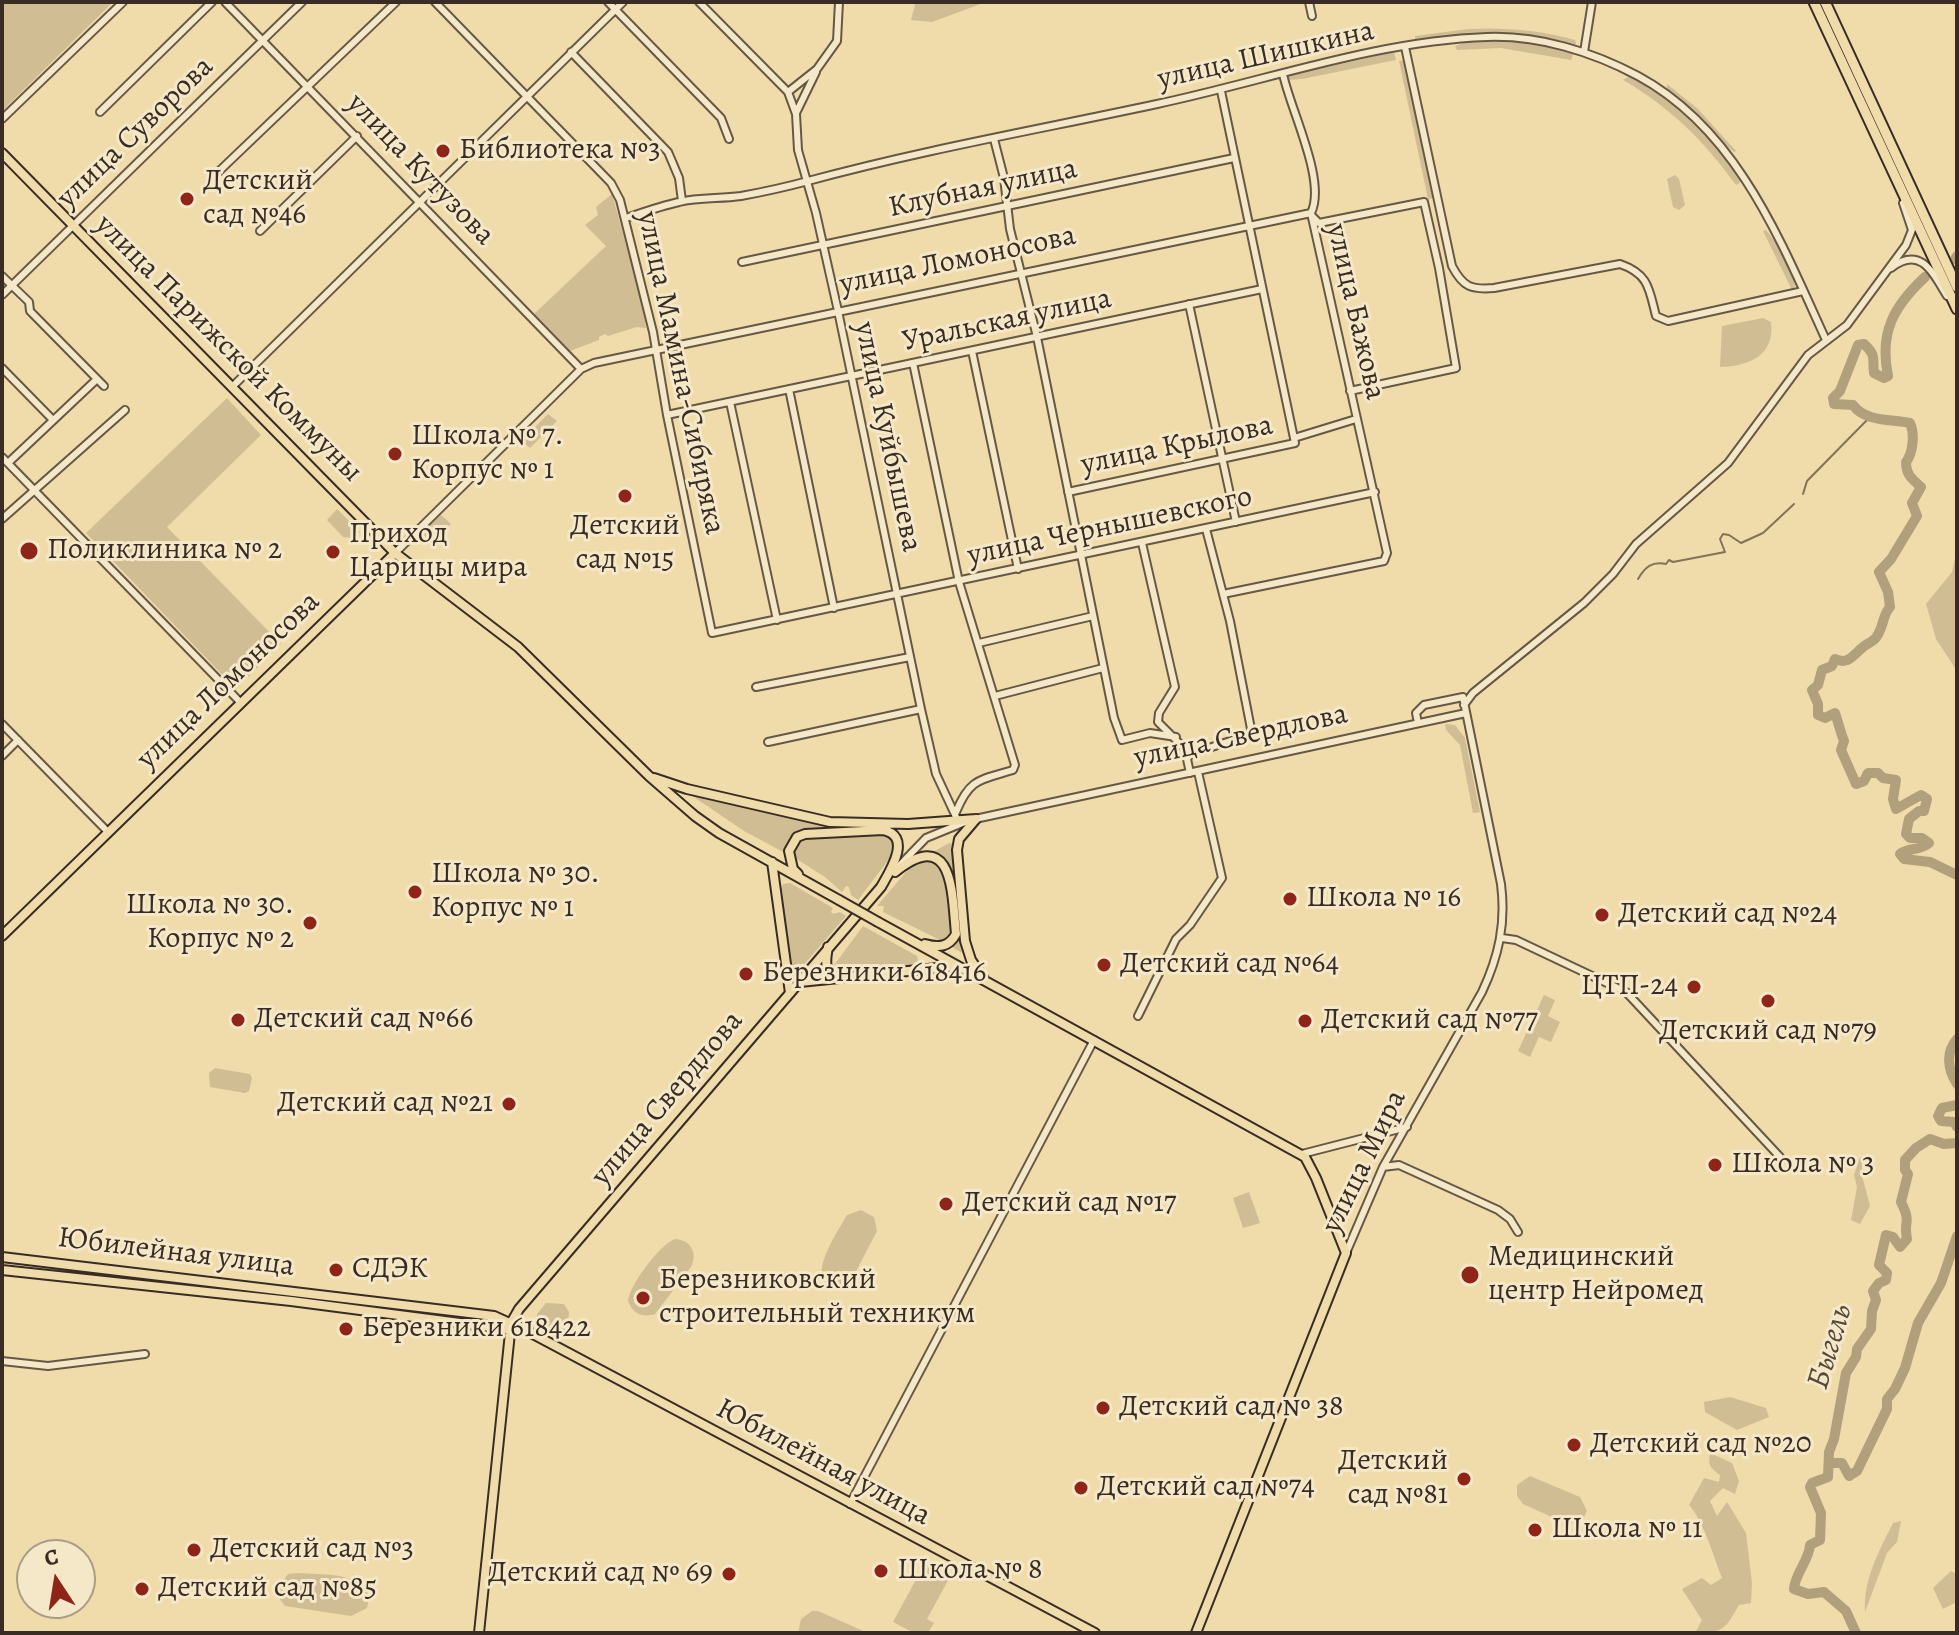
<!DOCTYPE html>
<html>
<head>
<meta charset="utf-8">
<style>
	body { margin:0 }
	#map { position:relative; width:1959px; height:1635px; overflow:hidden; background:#f0dbab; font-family:Alegreya,serif }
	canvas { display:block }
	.frame { position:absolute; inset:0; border:4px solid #392c24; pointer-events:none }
	.north { position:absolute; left:16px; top:1539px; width:80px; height:80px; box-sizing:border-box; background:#f5e8c8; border:2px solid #aa9d86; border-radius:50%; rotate:348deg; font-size:22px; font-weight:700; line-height:32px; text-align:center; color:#392c24 }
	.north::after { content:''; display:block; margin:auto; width:28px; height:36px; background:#8f2418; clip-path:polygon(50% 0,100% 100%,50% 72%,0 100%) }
</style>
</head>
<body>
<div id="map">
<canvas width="1959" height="1635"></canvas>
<div class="frame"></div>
<div class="north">С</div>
</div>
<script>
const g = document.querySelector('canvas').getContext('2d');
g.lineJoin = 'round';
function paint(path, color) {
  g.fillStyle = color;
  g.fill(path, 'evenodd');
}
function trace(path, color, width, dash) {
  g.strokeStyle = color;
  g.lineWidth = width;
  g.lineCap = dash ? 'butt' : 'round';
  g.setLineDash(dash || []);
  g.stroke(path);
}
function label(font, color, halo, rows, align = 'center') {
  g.font = font + ' Alegreya,serif';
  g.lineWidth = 6;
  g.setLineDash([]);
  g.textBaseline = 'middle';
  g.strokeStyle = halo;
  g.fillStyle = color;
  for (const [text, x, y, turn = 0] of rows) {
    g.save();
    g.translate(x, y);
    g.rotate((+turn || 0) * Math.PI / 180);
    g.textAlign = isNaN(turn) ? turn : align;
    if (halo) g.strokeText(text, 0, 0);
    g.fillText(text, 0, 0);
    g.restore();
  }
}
paint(new Path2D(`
	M 2,2 L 113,2 L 2,111 Z
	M 912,2 L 986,2 L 932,22 L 911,20 L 915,5 Z
	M 1468,29 C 1504,27 1540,30 1575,40 L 1576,43 L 1575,45 C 1520,33 1471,32 1415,42 L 1415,36 Z
	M 1473,40 L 1507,40 L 1574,52 L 1571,60 L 1501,48 L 1457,50 L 1455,46 Z
	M 1394,52 L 1396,60 L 1302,79 L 1288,80 L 1287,76 Z
	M 1404,60 L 1434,198 L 1428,199 L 1399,61 Z
	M 1630,76 C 1677,102 1712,138 1743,181 L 1736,185 C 1704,141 1671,108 1623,80 Z
	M 1667,84 L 1698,109 L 1736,151 L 1734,152 C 1710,133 1692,109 1667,90 Z
	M 1675,175 L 1679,179 L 1685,205 L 1679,210 L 1673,207 L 1667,179 Z
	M 612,194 L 642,301 L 646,328 L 637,327 L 608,336 L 605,334 L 599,337 L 599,340 L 570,351 L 534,314 L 606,246 L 585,225 L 598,215 L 596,207 Z
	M 1766,230 C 1779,245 1790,266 1795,285 L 1792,290 L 1763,231 Z
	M 1763,318 L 1771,322 C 1775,356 1749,366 1720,367 L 1722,326 Z
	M 227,398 L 261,435 L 167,527 L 281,644 L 236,689 L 86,533 Z
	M 548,414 L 557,421 L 530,448 L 524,443 L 523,439 Z
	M 337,509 L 360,532 L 353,538 L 343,537 L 327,520 Z
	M 441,515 L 451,524 L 432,543 L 421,533 Z
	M 1957,549 L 1957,671 L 1936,639 L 1926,604 L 1952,572 Z
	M 1445,724 L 1455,725 L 1465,738 L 1480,812 L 1473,813 L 1460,745 L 1446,730 Z
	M 688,793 C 749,808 808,824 871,827 L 822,831 L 790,841 L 787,854 L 744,831 Z
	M 886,830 L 895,842 L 893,854 L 858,900 L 851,895 L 849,887 L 846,886 L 842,892 L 825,877 L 792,856 L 793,845 L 804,836 Z
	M 949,843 L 954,844 L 966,955 L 950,946 L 958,934 L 951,871 L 947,866 L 928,855 Z
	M 925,859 L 937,862 L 947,879 L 953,931 L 948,940 L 942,941 L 883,912 L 884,906 L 877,906 L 912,865 Z
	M 790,883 L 833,908 L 831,912 L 833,914 L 840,912 L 846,916 L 795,975 L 791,969 L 779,893 L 783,884 Z
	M 863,926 L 917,956 L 919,964 L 836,973 L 832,968 Z
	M 1544,995 L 1555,1000 L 1548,1016 L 1560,1022 L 1551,1042 L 1539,1037 L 1530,1057 L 1518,1051 Z
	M 215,1068 L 250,1074 L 252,1078 L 249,1091 L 245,1093 L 210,1087 L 209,1073 Z
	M 1860,1157 L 1865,1157 L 1861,1172 L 1870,1206 L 1860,1224 L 1851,1220 L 1857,1187 L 1854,1175 Z
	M 1249,1192 L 1260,1223 L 1243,1228 L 1233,1198 Z
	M 861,1210 L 874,1217 L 877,1231 L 850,1283 C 843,1288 835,1290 827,1284 C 810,1271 839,1230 847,1215 Z
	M 675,1239 C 691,1240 698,1253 691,1267 L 655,1314 C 642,1318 633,1314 628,1301 C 629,1286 660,1244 675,1239 Z
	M 546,1303 L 564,1304 L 569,1312 L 567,1338 L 545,1326 L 545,1323 L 537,1322 L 537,1314 Z
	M 1730,1397 L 1766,1408 L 1769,1417 L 1737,1430 L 1705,1412 L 1704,1402 Z
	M 1710,1453 L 1732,1463 L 1739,1481 L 1735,1494 L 1723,1488 L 1710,1501 L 1717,1516 L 1727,1502 L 1746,1533 L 1752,1583 L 1751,1603 L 1739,1605 C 1725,1629 1724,1633 1695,1633 L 1702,1620 L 1682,1589 L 1702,1578 L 1711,1585 L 1722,1578 C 1713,1555 1704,1522 1689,1505 L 1704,1478 L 1719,1482 L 1720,1475 C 1710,1468 1708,1465 1710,1453 Z
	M 1530,1476 L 1580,1497 L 1587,1511 L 1582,1521 L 1567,1524 L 1523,1504 L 1517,1496 L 1517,1485 Z
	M 1901,1521 L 1897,1542 L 1887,1553 L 1865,1612 C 1863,1580 1879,1551 1893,1523 Z
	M 926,1561 L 951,1575 L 927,1619 L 934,1623 L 928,1633 L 914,1633 L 893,1622 Z
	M 1951,1571 L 1957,1574 L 1957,1602 L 1943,1609 L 1933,1588 Z
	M 298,1573 C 321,1575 379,1571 367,1608 L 351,1616 L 285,1606 L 279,1598 L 278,1588 L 288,1574 Z
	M 812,1611 L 818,1611 L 868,1633 L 798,1633 L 801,1619 Z`), '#d1bd94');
trace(new Path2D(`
	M 1803,494 L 1807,481 L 1869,418
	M 1638,579 C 1645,567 1652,561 1666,564 L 1669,560 L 1673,562 L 1725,552 L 1720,539 L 1723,534 L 1729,535 L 1741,543 L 1763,533 L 1794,504`), '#827259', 2);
trace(new Path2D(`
	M 1955,259 L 1957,256
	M 1925,277 C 1894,306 1879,332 1888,376 L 1884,378 L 1874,373 C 1872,358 1877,356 1864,344 L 1858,345 L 1840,391 L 1833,398 L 1834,404 L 1853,405 C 1865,422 1891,419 1910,423 C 1915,434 1913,453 1906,462 C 1906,475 1912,479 1921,487 L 1912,503 L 1917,516 L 1891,559 L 1879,572 L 1888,592 L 1890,607 C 1882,616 1884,626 1877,636 C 1874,642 1867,643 1862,648 C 1852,656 1848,665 1835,659 L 1832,666 L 1822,670 L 1818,685 L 1812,690 L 1818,704 L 1818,715 L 1825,718 L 1835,713 C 1836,715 1842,737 1844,741 L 1841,750 L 1856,784 L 1864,781 L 1868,773 L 1878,773 L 1883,778 L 1896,780 L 1893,799 L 1896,809 L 1921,795 L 1927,799 L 1924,811 L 1919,811 L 1909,819 L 1906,834 L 1910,838 L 1922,838 L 1929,843 C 1920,851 1909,847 1900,854 L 1904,859 L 1930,862 L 1957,875
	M 1957,1039 C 1945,1053 1948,1070 1957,1084
	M 1957,1105 L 1942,1108 L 1938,1116 L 1941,1121 L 1954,1122 L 1957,1127
	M 1829,1463 L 1842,1463 L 1849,1476 L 1857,1471 L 1887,1409 L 1887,1399 L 1895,1389 L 1905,1368 L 1918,1323 L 1941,1283 L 1957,1236
	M 1856,1633 L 1846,1611 L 1824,1592 L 1808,1594 L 1794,1589 C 1795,1573 1809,1561 1810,1545 L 1820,1540 L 1821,1513 L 1810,1487 L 1812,1483 L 1828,1477 L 1829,1452 L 1834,1439 L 1846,1373 L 1856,1357 L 1857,1349 L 1871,1329 L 1872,1311 L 1876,1300 L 1873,1291 L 1879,1283 L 1886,1280 L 1887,1273 L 1879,1265 L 1886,1235 L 1893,1237 L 1900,1247 L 1907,1239 C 1903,1220 1912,1224 1901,1202 L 1908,1174 L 1905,1170 L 1905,1160 L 1916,1148 L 1930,1139 L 1944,1144 L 1957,1143`), '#b2a07d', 10);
const minor = new Path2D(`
	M 225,2 L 581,369
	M 435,2 L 611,183 L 620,200 L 653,332 L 667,415 L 712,633 L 1375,492
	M 608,2 L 721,118 L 729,139
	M 699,2 L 788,92 L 796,114 L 798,150 L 816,213 L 838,311 L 921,709 L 936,774 L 957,819
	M 1309,2 L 1312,16
	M 1405,47 L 1452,266 C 1463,287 1471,290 1494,288 L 1620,264 C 1649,274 1649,289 1656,316 L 1668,321 L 1803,291
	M 571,52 L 668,152 L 679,178 L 682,201
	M 1584,52 L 1592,2
	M 788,92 L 817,69 L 837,41 L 839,2
	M 100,112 L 212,2
	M 796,113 L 816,72
	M 2,119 L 123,2
	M 994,139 L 1004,178 L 1010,229 L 1037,337 L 1114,718 L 1122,740 L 1150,733 L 1176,737
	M 214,176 L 396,2
	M 1312,216 L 1319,223 L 1424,202 L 1439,268 L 1456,368 L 1350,391
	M 626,218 C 644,212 661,206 679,202 C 699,197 720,199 741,196 C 763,192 786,187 808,181 C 922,150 1041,129 1157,104 C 1266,81 1375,41 1487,37 C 1539,35 1593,52 1638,76 C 1738,130 1781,242 1826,340
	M 260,231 L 357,136
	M 742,262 L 1234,158
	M 1891,268 C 1921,245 1933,273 1947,296
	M 2,276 L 29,302 L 30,311 L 104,386
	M 2,295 L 302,2
	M 1189,304 L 1236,522
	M 972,351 L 1018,569
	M 913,363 L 959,582 L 1015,765 L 1013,770 C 980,780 970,778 956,812
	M 2,368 L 53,420
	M 232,387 L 623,2
	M 789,389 L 834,608
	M 730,402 L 777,620
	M 667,415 L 1262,289
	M 1294,438 L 1356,419
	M 2,457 L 241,703
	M 8,463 L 97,379
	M 1068,492 L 1295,443 L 1221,91
	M 2,519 L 125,410
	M 1142,543 L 1175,687 L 1159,713 L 1158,722 L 1190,754
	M 395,553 L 581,369 L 594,363 L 1311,213
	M 1223,594 L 1384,561 L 1387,553 L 1311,213 C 1327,181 1290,109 1283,74
	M 979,643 L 1093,616
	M 756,687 L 910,657
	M 995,696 L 1103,668
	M 1464,705 L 1473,693 L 1584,603 L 1613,574 L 1636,544 L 1728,463 L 1808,355 L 1847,325 L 1906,245 L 1912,230 L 1903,203
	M 2,724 L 108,832
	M 768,742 L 921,709
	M 2,756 L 18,740
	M 1190,773 L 1187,759 L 1190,754 L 1252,734 L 1230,621 L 1206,529
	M 975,819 L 1466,713
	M 899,866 L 926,838 L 965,822
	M 1502,938 L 1516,940 L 1626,992 L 1780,1157
	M 1138,1016 L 1176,939 L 1190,925 L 1222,878 L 1198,772
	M 1302,1154 L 1407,1127
	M 1383,1167 L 1399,1165 L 1498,1210 L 1510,1219 L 1518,1232
	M 1346,1253 L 1383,1167 L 1482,992 C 1499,956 1506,923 1501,884 L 1463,697 L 1424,705 L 1416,713 L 1418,723
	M 2,1361 L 48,1366 L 145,1354
	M 850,1504 L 1094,1040`);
const major = new Path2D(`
	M 2,153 L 395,553 L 518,647 L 649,776 L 695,816 L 719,833 L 839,900
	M 654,778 L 687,789 L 830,822 L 908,824 L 976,819
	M 976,819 L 959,839 L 957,850 L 965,941 L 971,960 L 984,979
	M 772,862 L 790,993
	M 895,872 C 954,825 952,894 956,934 C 949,947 939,948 925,944
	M 878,922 L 1305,1157 L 1316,1178 L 1346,1253 L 1196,1633
	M 2,936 L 395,553
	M 828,947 C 826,959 823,971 836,976
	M 800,982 L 957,966
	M 2,1257 L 494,1316 L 531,1333 L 1095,1633
	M 2,1270 L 291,1301 L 514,1330
	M 479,1633 L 511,1323 L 519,1309 L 881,887 C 890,871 913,836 883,830 L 805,834 L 797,837 L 789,851 L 793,869 L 798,874`);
const highway = new Path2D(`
	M 1814,2 L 1957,309
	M 1825,2 L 1957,287`);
trace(minor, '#675846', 10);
trace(major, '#392c24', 12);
trace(highway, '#392c24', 13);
trace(minor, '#f5e8c8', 6);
trace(major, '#f0dbab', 8);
trace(highway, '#f0dbab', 9);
const majorBridge = new Path2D(`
	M 839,900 L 878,922`);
trace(majorBridge, '#392c24', 12, []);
trace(majorBridge, '#f0dbab', 8);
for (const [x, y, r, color] of [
	[443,151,8,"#8f2418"],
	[187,199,8,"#8f2418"],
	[395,454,8,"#8f2418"],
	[625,496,8,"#8f2418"],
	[29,551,10,"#8f2418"],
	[333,552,8,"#8f2418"],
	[415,892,8,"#8f2418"],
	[1290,899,8,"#8f2418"],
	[1602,915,8,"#8f2418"],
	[310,923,8,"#8f2418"],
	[1104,965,8,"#8f2418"],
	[746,974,8,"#8f2418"],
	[1694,987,8,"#8f2418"],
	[1768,1001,8,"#8f2418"],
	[238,1020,8,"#8f2418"],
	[1305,1021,8,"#8f2418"],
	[509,1104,8,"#8f2418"],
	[1715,1165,8,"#8f2418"],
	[946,1204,8,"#8f2418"],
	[336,1270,8,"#8f2418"],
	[1470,1275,10,"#8f2418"],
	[643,1298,8,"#8f2418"],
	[346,1329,8,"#8f2418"],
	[1103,1408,8,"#8f2418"],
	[1574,1445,8,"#8f2418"],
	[1464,1479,8,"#8f2418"],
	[1081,1488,8,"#8f2418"],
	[1535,1530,8,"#8f2418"],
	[194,1550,8,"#8f2418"],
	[881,1571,8,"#8f2418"],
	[729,1574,8,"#8f2418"],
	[142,1589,8,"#8f2418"]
]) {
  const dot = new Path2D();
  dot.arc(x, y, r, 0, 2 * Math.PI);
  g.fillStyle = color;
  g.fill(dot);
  trace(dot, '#f5e8c8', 3);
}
label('30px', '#392c24', '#f5e8c8', [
	["улица Шишкина",1266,56,-13],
	["улица Суворова",136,133,-44],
	["улица Кутузова",420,170,46],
	["Клубная улица",983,189,-12],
	["улица Ломоносова",958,261,-12],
	["улица Бажова",1355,312,77],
	["Уральская улица",1007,321,-12],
	["улица Парижской Коммуны",228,349,45],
	["улица Мамина-Сибиряка",680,373,78],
	["улица Куйбышева",887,437,78],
	["улица Крылова",1177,446,-12],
	["улица Чернышевского",1110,527,-12],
	["улица Ломоносова",229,681,-44],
	["улица Свердлова",1241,737,-12],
	["улица Свердлова",668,1099,-50],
	["улица Мира",1365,1162,-64],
	["Юбилейная улица",176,1253,7],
	["Юбилейная улица",823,1463,28]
]);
label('30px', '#392c24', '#f5e8c8', [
	["Библиотека №3",459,151],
	["Детский",203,182],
	["сад №46",203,216],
	["Школа № 7.",411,437],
	["Корпус № 1",411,471],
	["Детский",625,527,"center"],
	["сад №15",625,561,"center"],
	["Приход",349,535],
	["Царицы мира",349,569],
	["Поликлиника № 2",47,551],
	["Школа № 30.",431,875],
	["Корпус № 1",431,909],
	["Школа № 16",1306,899],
	["Школа № 30.",294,906,"right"],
	["Корпус № 2",294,940,"right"],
	["Детский сад №24",1618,915],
	["Детский сад №64",1120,965],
	["Березники 618416",762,974],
	["ЦТП-24",1678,987,"right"],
	["Детский сад №66",254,1020],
	["Детский сад №77",1321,1021],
	["Детский сад №79",1768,1032,"center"],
	["Детский сад №21",493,1104,"right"],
	["Школа № 3",1731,1165],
	["Детский сад №17",962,1204],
	["Медицинский",1488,1258],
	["центр Нейромед",1488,1292],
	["СДЭК",352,1270],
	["Березниковский",659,1281],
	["строительный техникум",659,1315],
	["Березники 618422",362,1329],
	["Детский сад № 38",1119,1408],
	["Детский сад №20",1590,1445],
	["Детский",1448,1462,"right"],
	["сад №81",1448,1496,"right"],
	["Детский сад №74",1097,1488],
	["Школа № 11",1551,1530],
	["Детский сад №3",210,1550],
	["Школа № 8",897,1571],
	["Детский сад № 69",713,1574,"right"],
	["Детский сад №85",158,1589]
], 'left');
label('italic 32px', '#57493a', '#f5e8c8', [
	["Быгель",1831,1347,-73]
]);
</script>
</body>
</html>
